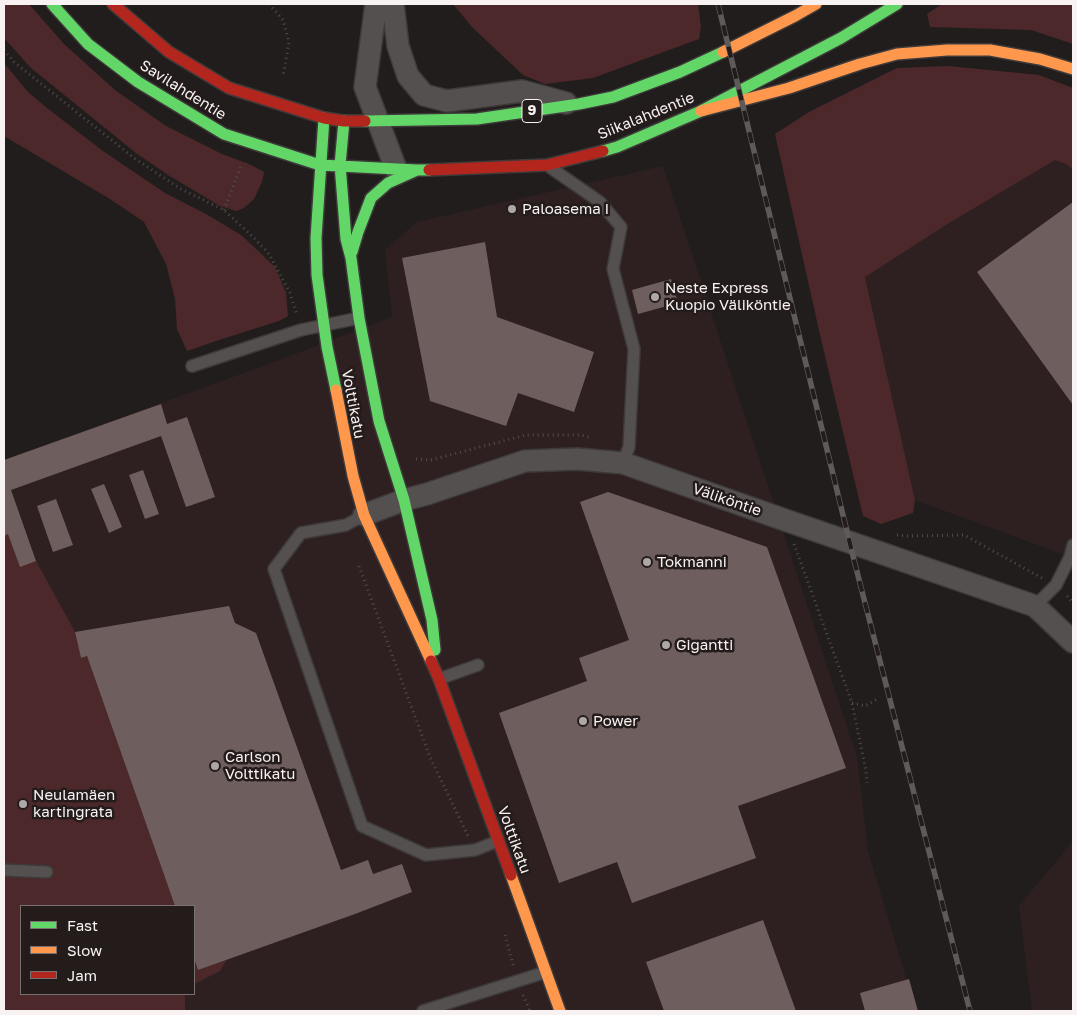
<!DOCTYPE html>
<html>
<head>
<meta charset="utf-8">
<style>
	body { margin:0 }
	#map { position:relative; width:1077px; height:1015px; overflow:hidden; background:#221d1d; font-family:"Golos Text",sans-serif }
	canvas { display:block }
	.frame { position:absolute; inset:0; border:5px solid #f8f2f2; pointer-events:none }
	.legend { position:absolute; left:20px; top:905px; width:175px; height:90px; box-sizing:border-box; background:#241b1b; border:1px solid #797171; margin:0; padding:6px 9px; list-style:none; font-size:15px; color:#f8f2f2 }
	.legend li { display:flex; align-items:center; gap:10px; height:25px }
	.legend b { width:25px; border:1px solid #797171 }
</style>
</head>
<body>
<div id="map">
<canvas width="1077" height="1015"></canvas>
<div class="frame"></div>
<ul class="legend">
<li><b style="height:6px;background:#63d668"></b>Fast</li>
<li><b style="height:6px;background:#ff974d"></b>Slow</li>
<li><b style="height:6px;background:#b3261e"></b>Jam</li>
</ul>
</div>
<script>
const g = document.querySelector('canvas').getContext('2d');
g.lineJoin = 'round';
function paint(path, color) {
  g.fillStyle = color;
  g.fill(path, 'evenodd');
}
function trace(path, color, width, dash) {
  g.strokeStyle = color;
  g.lineWidth = width;
  g.lineCap = dash ? 'butt' : 'round';
  g.setLineDash(dash || []);
  g.stroke(path);
}
function label(font, color, halo, rows, align = 'center') {
  g.font = font + ' "Golos Text",sans-serif';
  g.lineWidth = 5;
  g.setLineDash([]);
  g.textBaseline = 'middle';
  g.strokeStyle = halo;
  g.fillStyle = color;
  for (const [text, x, y, turn = 0] of rows) {
    g.save();
    g.translate(x, y);
    g.rotate((+turn || 0) * Math.PI / 180);
    g.textAlign = isNaN(turn) ? turn : align;
    if (halo) g.strokeText(text, 0, 0);
    g.fillText(text, 0, 0);
    g.restore();
  }
}
paint(new Path2D(`
	M 992,134 L 1066,164 L 1073,169 L 1073,558 L 915,500 L 865,277 Z
	M 663,166 L 857,757 L 868,851 L 916,1011 L 167,1011 L 160,994 L 194,994 L 194,906 L 129,906 L 4,555 L 4,460 L 274,362 L 392,317 L 385,250 L 417,222 Z
	M 1073,841 L 1073,1011 L 1032,1011 L 1019,906 Z`), '#2e2020');
paint(new Path2D(`
	M 4,4 L 29,4 L 64,44 L 115,90 L 166,126 L 222,154 L 249,164 L 264,172 L 262,182 L 254,199 L 244,208 L 236,211 L 220,206 L 168,175 L 136,153 L 31,68 L 4,38 Z
	M 453,4 L 698,4 L 701,27 L 699,39 L 593,78 L 545,84 L 523,75 L 472,27 Z
	M 942,4 L 1073,4 L 1073,44 L 1031,30 L 930,27 L 927,14 Z
	M 4,63 L 28,92 L 47,108 L 103,151 L 165,193 L 206,214 L 241,235 L 253,246 L 275,267 L 286,293 L 288,316 L 279,321 L 219,340 L 187,351 L 177,329 L 175,299 L 166,264 L 144,222 L 110,199 L 4,136 Z
	M 948,66 L 1039,75 L 1073,88 L 1073,169 L 1066,164 L 1055,160 L 949,223 L 865,277 L 915,500 L 913,513 L 881,524 L 863,516 L 821,339 L 775,134 L 809,112 L 897,68 Z
	M 8,534 L 36,561 L 75,632 L 81,658 L 87,656 L 175,906 L 21,906 L 21,994 L 185,994 L 185,1011 L 4,1011 L 4,536 Z
	M 194,958 L 198,970 L 227,959 L 220,971 L 194,984 Z`), '#4c282a');
paint(new Path2D(`
	M 1073,202 L 1073,405 L 977,272 Z
	M 485,242 L 497,317 L 594,352 L 574,412 L 518,393 L 506,426 L 430,401 L 402,258 Z
	M 671,279 L 678,303 L 638,314 L 632,290 Z
	M 161,404 L 167,424 L 187,417 L 215,497 L 186,507 L 161,436 L 11,490 L 36,561 L 20,567 L 8,534 L 4,536 L 4,460 Z
	M 143,470 L 159,514 L 145,519 L 129,475 Z
	M 104,484 L 122,527 L 109,533 L 91,489 Z
	M 608,492 L 767,547 L 846,768 L 738,806 L 756,858 L 632,903 L 617,862 L 559,883 L 499,713 L 587,681 L 579,658 L 629,640 L 580,502 Z
	M 56,499 L 73,545 L 53,552 L 37,506 Z
	M 229,606 L 235,623 L 256,633 L 341,870 L 368,860 L 373,874 L 402,864 L 412,892 L 355,914 L 198,970 L 194,958 L 194,906 L 175,906 L 87,656 L 81,658 L 75,632 Z
	M 763,920 L 796,1011 L 664,1011 L 646,962 Z
	M 909,979 L 918,1011 L 865,1011 L 860,993 Z`), '#6f5e5e');
const lane = new Path2D(`
	M 551,168 L 600,202 L 621,227 L 613,269 L 634,349 L 629,447 L 623,463
	M 192,366 L 301,330 L 359,318
	M 364,515 L 346,525 L 301,533 L 274,569 L 362,826 L 426,855 L 475,850 L 498,841
	M 1035,606 L 1056,585 L 1070,557 L 1073,545
	M 439,679 L 478,665
	M 4,870 L 47,872
	M 423,1011 L 546,972`);
const street = new Path2D(`
	M 376,4 L 365,87 L 396,169
	M 393,4 L 398,46 L 408,76 L 424,95 L 447,101 L 522,91 L 566,103
	M 364,515 L 404,500 L 427,494 L 525,461 L 577,459 L 623,463 L 785,520 L 1035,606 L 1073,642`);
const fast = new Path2D(`
	M 52,4 L 88,44 L 138,82 L 224,134 L 320,165 L 417,170 L 429,170
	M 324,118 L 316,238 L 317,275 L 327,347 L 336,390
	M 344,121 L 340,165 L 346,239 L 351,258 L 359,318 L 379,421 L 404,500 L 432,620 L 435,650
	M 365,121 L 477,119 L 579,104 L 613,97 L 680,72 L 723,52
	M 603,151 L 617,147 L 701,111 L 841,38 L 897,4
	M 352,252 L 358,232 L 371,198 L 388,183 L 417,170`);
const slow = new Path2D(`
	M 723,52 L 795,16 L 816,4
	M 701,111 L 789,88 L 860,64 L 897,54 L 947,50 L 990,50 L 1040,59 L 1073,69
	M 336,390 L 353,476 L 364,515 L 431,661
	M 511,875 L 560,1011`);
const jam = new Path2D(`
	M 113,4 L 169,52 L 229,88 L 324,118 L 344,121 L 365,121
	M 429,170 L 547,165 L 603,151
	M 431,661 L 439,679 L 511,875`);
trace(lane, '#3e3a3a', 14);
trace(street, '#3e3a3a', 24);
trace(fast, '#3e3a3a', 14);
trace(slow, '#3e3a3a', 14);
trace(jam, '#3e3a3a', 14);
trace(new Path2D(`
	M 269,4 L 283,20 L 289,42 L 283,77
	M 4,50 L 14,62 L 134,158 L 181,189 L 224,210 L 255,239 L 269,254 L 290,293 L 297,315
	M 224,210 L 241,166
	M 416,459 L 431,460 L 526,435 L 581,435 L 591,438
	M 897,535 L 909,536 L 964,535 L 1042,578
	M 794,544 L 852,703 L 866,771 L 867,783
	M 359,566 L 430,757 L 468,836
	M 1067,596 L 1073,603
	M 852,703 L 865,706 L 877,699
	M 505,935 L 514,968
	M 523,995 L 530,1011`), '#524d4d', 3, [1, 4]);
trace(lane, '#555050', 11);
trace(street, '#555050', 21);
trace(fast, '#63d668', 11);
trace(slow, '#ff974d', 11);
trace(jam, '#b3261e', 11);
const rail = new Path2D(`
	M 718,4 L 854,560 L 970,1011`);
trace(rail, '#5e5a5a', 5.5);
trace(rail, '#241b1b', 4, [11]);
for (const [x, y, r, color] of [
	[512,209,5,"#ada7a7"],
	[655,297,5,"#ada7a7"],
	[647,562,5,"#ada7a7"],
	[666,645,5,"#ada7a7"],
	[583,721,5,"#ada7a7"],
	[215,766,5,"#ada7a7"],
	[23,804,5,"#ada7a7"]
]) {
  const dot = new Path2D();
  dot.arc(x, y, r, 0, 2 * Math.PI);
  g.fillStyle = color;
  g.fill(dot);
  trace(dot, '#241b1b', 2);
}
for (const [x, y, w] of [
	[532,111,20]
]) {
  const box = new Path2D();
  box.roundRect(x - w / 2, y - 11.5, w, 23, 4);
  g.fillStyle = '#241b1b';
  g.fill(box);
  trace(box, '#f8f2f2', 1);
}
label('bold 14px', '#f8f2f2', null, [
	["9",532,111]
]);
label('15px', '#f8f2f2', '#241b1b', [
	["Savilahdentie",183,90,32],
	["Siikalahdentie",646,116,-22],
	["Volttikatu",353,404,79],
	["Väliköntie",727,500,19],
	["Volttikatu",514,840,70]
]);
label('15px', '#f8f2f2', '#241b1b', [
	["Paloasema I",522,209],
	["Neste Express",665,288],
	["Kuopio Väliköntie",665,305],
	["Tokmanni",657,562],
	["Gigantti",676,645],
	["Power",593,721],
	["Carlson",225,757],
	["Volttikatu",225,774],
	["Neulamäen",33,795],
	["kartingrata",33,812]
], 'left');
</script>
</body>
</html>
